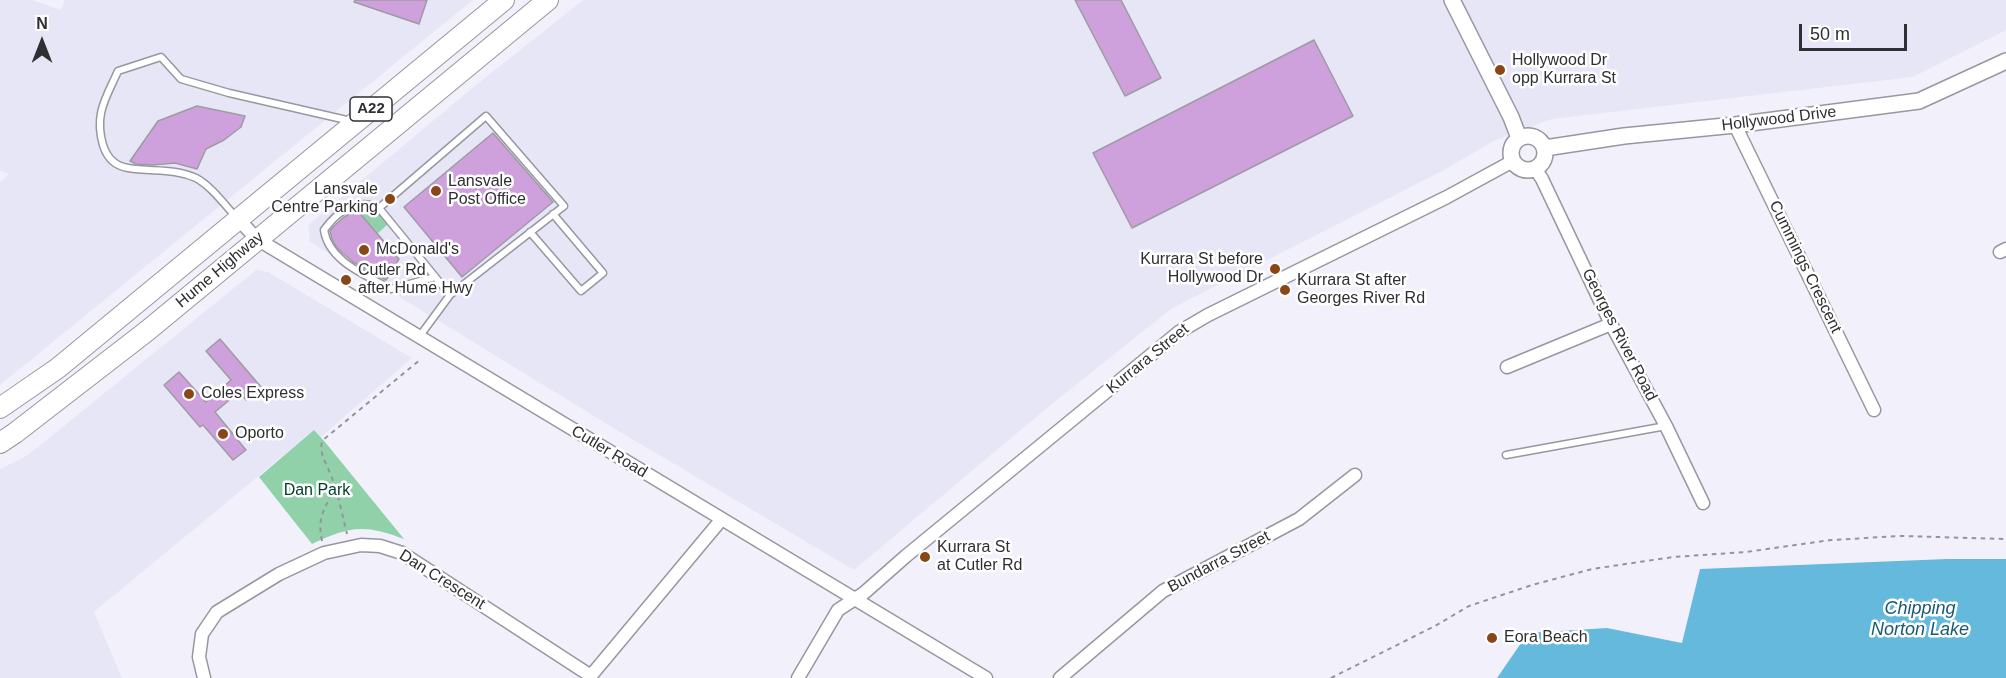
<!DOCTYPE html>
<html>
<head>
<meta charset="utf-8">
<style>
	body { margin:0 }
	#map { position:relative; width:2006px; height:678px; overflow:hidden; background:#f2f1fb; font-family:Arial,sans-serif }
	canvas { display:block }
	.north { position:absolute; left:12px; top:12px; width:60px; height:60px; -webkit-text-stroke:4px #fff; paint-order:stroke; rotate:0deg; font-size:16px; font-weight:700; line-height:24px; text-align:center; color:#2f2f33 }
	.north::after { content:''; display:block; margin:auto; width:21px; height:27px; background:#2f2f33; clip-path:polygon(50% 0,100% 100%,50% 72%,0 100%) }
	.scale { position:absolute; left:1799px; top:24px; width:108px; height:27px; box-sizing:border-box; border:3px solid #2f2f33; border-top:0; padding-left:8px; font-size:18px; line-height:21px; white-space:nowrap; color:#2f2f33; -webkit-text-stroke:4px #fff; paint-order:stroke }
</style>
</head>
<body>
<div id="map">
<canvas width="2006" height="678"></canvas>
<div class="north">N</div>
<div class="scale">50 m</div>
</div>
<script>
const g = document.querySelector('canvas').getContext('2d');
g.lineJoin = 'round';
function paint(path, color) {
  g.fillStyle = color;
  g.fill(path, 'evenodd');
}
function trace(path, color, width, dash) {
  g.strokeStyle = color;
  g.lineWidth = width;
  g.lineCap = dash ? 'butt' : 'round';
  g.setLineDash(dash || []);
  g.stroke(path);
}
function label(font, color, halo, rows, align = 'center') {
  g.font = font + ' Arial,sans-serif';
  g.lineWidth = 5;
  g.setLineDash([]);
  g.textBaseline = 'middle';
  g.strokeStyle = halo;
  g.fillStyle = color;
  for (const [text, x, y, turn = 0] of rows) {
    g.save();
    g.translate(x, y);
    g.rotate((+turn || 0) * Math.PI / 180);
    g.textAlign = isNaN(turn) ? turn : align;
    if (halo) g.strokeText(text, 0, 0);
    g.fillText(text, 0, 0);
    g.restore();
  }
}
paint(new Path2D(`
	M 0,0 L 32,0 L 61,10 L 65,0 L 473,0 L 0,385 L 0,182 L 9,174 L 0,171 Z
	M 583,0 L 2006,0 L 2006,30 L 1913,77 L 1552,119 L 1494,141 L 1444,170 L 1171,309 L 1047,408 L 854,570 L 615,429 L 310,242 L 308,225 L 471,89 Z
	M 256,270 L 268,272 L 412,358 L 321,437 L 314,430 L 94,612 L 122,678 L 0,678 L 0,469 L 28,455 Z`), '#e7e6f7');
paint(new Path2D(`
	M 373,206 L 388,224 L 377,234 L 355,207 Z
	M 314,430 L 325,442 L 404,539 C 365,524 349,526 312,544 L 259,477 Z`), '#91d1aa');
paint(new Path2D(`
	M 1947,559 L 2006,559 L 2006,678 L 1497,678 L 1528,633 L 1607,628 L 1682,643 L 1700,569 Z`), '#64b9dd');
const building = new Path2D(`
	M 355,0 L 427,0 L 419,24 L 354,2 Z
	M 1075,0 L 1121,0 L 1161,78 L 1125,96 Z
	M 1314,40 L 1353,116 L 1132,228 L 1093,153 Z
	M 197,106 L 245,116 L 241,127 L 224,140 L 206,149 L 197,169 L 175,163 L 153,165 L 136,164 L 130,161 L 158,121 Z
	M 493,133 L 553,202 L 462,277 L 404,207 Z
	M 357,210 L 399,259 L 386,280 L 353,262 L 337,248 L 332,239 L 330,231 L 333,227 L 344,217 Z
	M 220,339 L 261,387 L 246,400 L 239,392 L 215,412 L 246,450 L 233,460 L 203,425 L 200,427 L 164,385 L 179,372 L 206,402 L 231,380 L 206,351 Z`);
paint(building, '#cea0dc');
trace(building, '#a09aa2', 1.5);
const service = new Path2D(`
	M 379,208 C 356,197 337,212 324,230 C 329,262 366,275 391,289 L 435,277
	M 236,217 C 224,204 211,186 196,178 C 174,168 152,172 128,168 C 115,166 107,158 103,145 C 94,114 106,98 118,71 L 161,57 L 181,79 L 229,93 L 351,121
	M 530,232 L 581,291 L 603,273 L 553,214
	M 419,337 L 450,295 L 564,206 L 486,116 L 379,208 L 450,295
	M 1506,455 L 1666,426`);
const minor = new Path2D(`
	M 1735,125 L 1874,410
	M 1535,168 L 1542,179 L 1611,324 L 1666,426 L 1703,503
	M 238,219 L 257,239 L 986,678
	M 2000,252 L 2006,249
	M 1507,367 L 1611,324
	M 204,678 L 199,657 L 202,634 L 217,612 L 279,574 L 324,553 L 361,545 L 380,546 L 402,553 L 591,676
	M 589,678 L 721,520
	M 798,678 L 838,610 L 864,593 L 906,556 L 1179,332 L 1208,315 L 1447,197 L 1513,161
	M 1060,678 L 1163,591 L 1299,519 L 1355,475`);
const tertiary = new Path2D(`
	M 1452,0 L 1511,117 L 1519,138
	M1511 153a17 17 0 1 1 34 0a17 17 0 1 1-34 0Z
	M 1545,148 L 1624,136 L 1735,125 L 1919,101 L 2006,61`);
const trunk = new Path2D(`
	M 0,408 L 58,368 L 504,0
	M 0,443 L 15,433 L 147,331 L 548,0`);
trace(service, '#9797a0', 9);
trace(minor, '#9797a0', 15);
trace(tertiary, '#9797a0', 18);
trace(trunk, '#9797a0', 22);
trace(new Path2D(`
	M 333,489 L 337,492 L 347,534
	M 322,541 C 316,512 328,509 334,485 C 332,471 316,453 323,440 L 421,359
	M 1331,678 L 1435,626 L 1469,606 L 1532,585 L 1592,569 L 1673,557 L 1746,552 L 1831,540 L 1901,536 L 2006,539`), '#94949b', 2, [4.5, 4.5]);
trace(service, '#fff', 6);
trace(minor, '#fff', 12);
trace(tertiary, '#fff', 15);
trace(trunk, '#fff', 20);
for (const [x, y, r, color] of [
	[1500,70,6,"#894717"],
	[436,191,6,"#894717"],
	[390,199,6,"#894717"],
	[364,250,6,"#894717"],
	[1275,269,6,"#894717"],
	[346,280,6,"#894717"],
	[1285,290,6,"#894717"],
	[189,394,6,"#894717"],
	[223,434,6,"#894717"],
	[925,557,6,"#894717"],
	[1492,638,6,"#894717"]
]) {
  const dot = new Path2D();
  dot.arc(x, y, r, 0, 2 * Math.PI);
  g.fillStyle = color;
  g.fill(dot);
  trace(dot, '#fff', 2);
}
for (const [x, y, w] of [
	[371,109,42]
]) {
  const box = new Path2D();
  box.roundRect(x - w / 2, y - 12, w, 24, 4.5);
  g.fillStyle = '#fff';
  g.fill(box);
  trace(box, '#2f2f33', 1.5);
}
label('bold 15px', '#2f2f33', null, [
	["A22",371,109]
]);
label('16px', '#2f2f33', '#fff', [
	["Hollywood Dr",1512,61],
	["opp Kurrara St",1512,79],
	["Lansvale",448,182],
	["Post Office",448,200],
	["Lansvale",378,190,"right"],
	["Centre Parking",378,208,"right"],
	["McDonald's",376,250],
	["Kurrara St before",1263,260,"right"],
	["Hollywood Dr",1263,278,"right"],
	["Cutler Rd",358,271],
	["after Hume Hwy",358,289],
	["Kurrara St after",1297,281],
	["Georges River Rd",1297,299],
	["Coles Express",201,394],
	["Oporto",235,434],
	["Kurrara St",937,548],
	["at Cutler Rd",937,566],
	["Eora Beach",1504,638]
], 'left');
label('16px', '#2f2f33', '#fff', [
	["Hollywood Drive",1779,119,-7],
	["Cummings Crescent",1805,267,64],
	["Hume Highway",220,270,-40],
	["Georges River Road",1619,335,63],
	["Kurrara Street",1148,359,-39],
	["Cutler Road",609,452,31],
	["Bundarra Street",1219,562,-28],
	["Dan Crescent",442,580,32]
]);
label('16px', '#044226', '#fff', [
	["Dan Park",317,491]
]);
label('italic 18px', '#165a73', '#fff', [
	["Chipping",1920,609],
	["Norton Lake",1920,630]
]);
</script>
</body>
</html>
